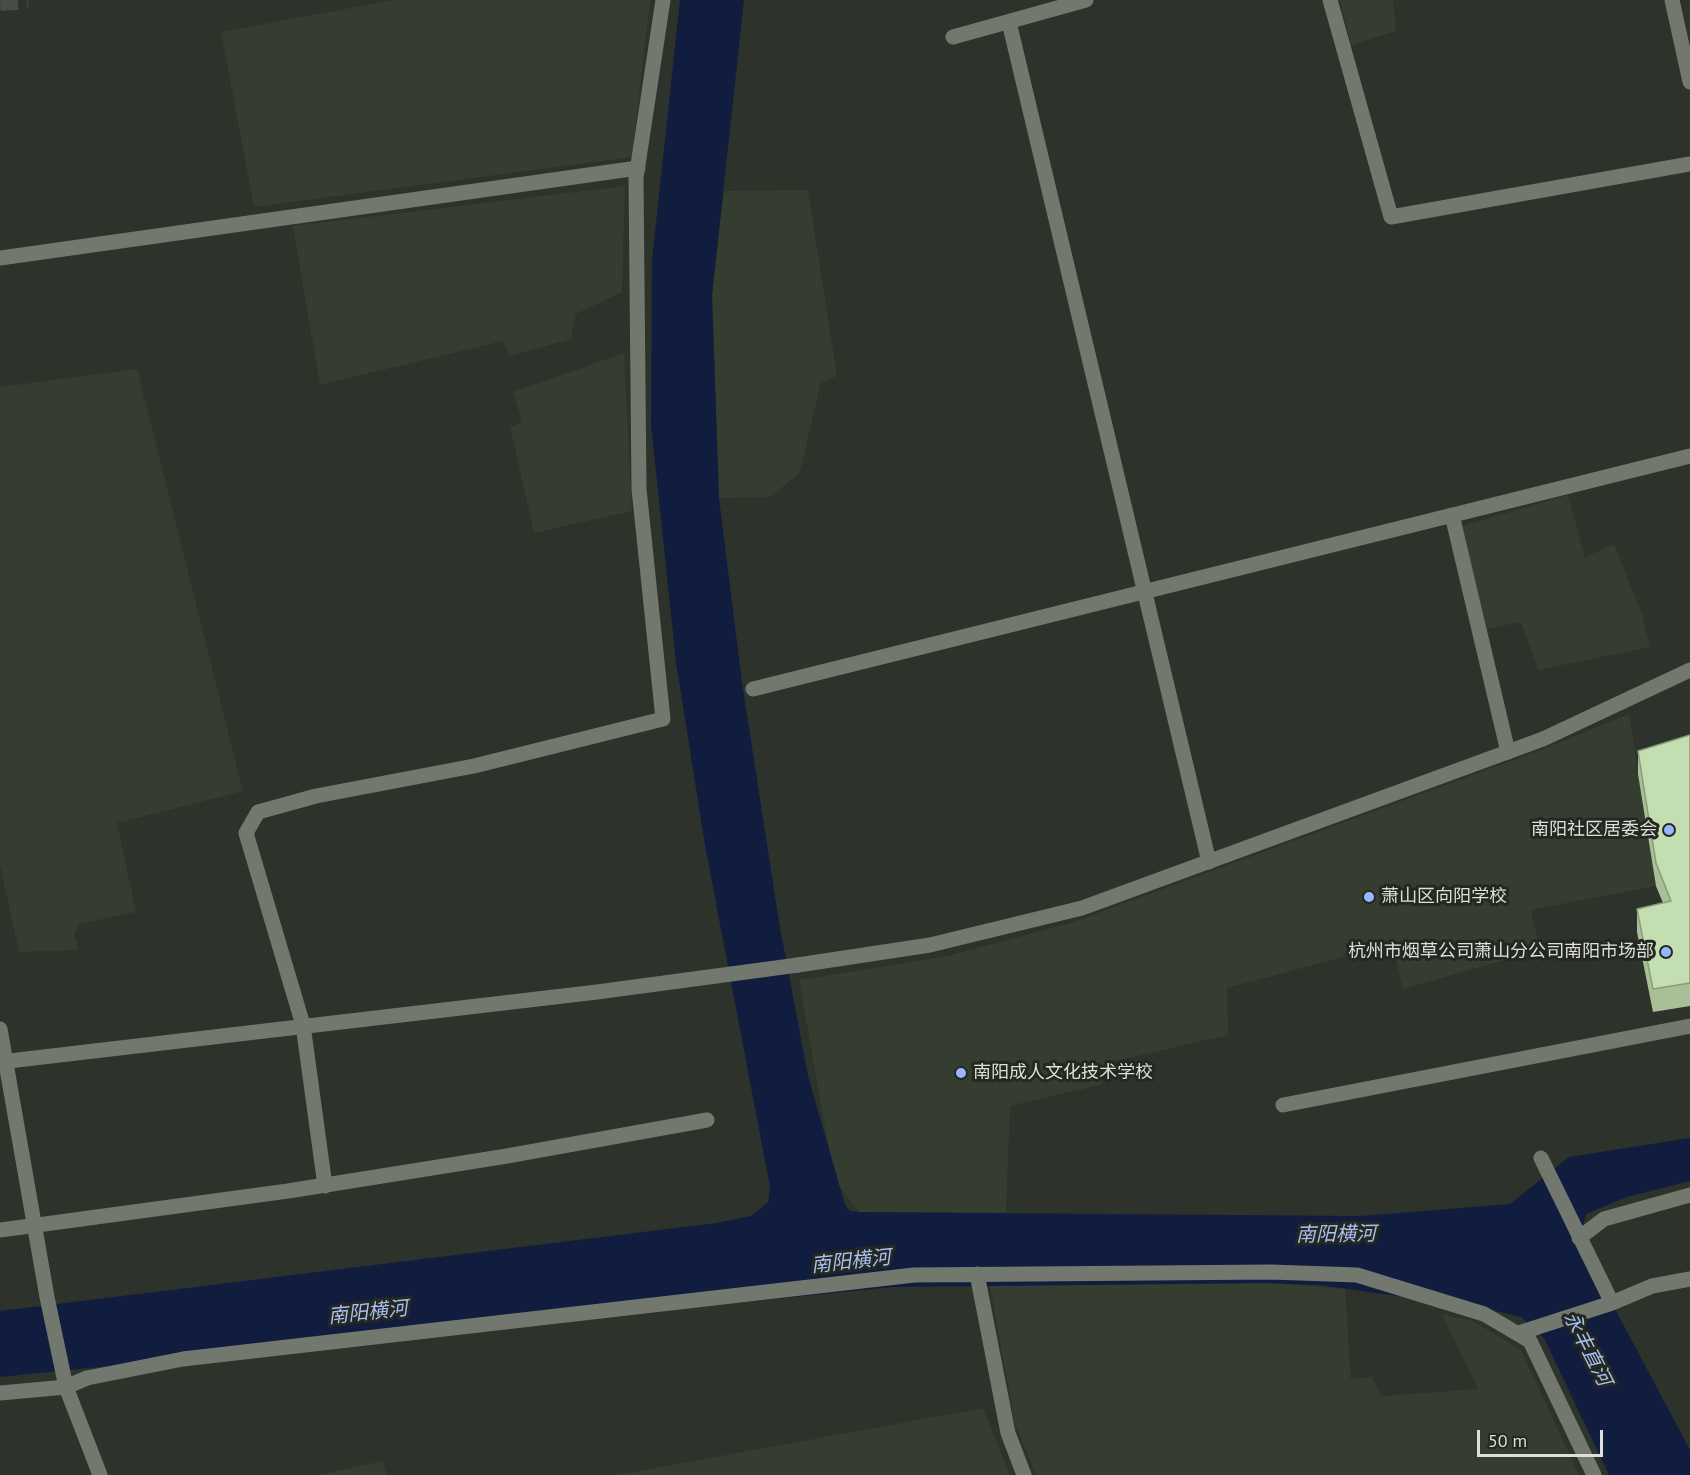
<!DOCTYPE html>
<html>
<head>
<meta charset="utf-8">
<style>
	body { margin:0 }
	#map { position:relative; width:1690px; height:1475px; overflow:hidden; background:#2d322a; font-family:"PT Sans",sans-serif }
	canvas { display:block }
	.scale { position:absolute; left:1477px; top:1430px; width:126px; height:27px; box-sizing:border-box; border:3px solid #dcdfda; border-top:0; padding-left:8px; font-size:18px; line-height:21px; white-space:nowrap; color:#dcdfda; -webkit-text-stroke:4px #242821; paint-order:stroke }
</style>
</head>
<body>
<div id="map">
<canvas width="1690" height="1475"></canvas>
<div class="scale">50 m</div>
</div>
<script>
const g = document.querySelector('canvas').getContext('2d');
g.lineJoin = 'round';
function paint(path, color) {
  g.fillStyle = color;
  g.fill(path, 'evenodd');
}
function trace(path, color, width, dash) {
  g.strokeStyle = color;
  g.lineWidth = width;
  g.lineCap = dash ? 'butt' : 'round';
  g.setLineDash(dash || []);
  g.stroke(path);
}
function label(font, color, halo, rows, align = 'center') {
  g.font = font + ' "PT Sans","Noto Sans SC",sans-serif';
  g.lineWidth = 6;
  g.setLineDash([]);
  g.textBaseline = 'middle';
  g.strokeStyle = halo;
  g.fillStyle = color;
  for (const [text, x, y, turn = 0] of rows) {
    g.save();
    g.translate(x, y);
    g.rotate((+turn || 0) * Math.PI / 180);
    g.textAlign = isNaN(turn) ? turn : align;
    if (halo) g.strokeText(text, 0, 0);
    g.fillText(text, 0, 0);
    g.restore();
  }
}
paint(new Path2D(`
	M 393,0 L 650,0 L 632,157 L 254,207 L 221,32 Z
	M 1340,0 L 1393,0 L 1396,31 L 1351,45 Z
	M 625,186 L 622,292 L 576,314 L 571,339 L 509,356 L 503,341 L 320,385 L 293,226 Z
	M 808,190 L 837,376 L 821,382 L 800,472 L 771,497 L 719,498 L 712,295 L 724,191 Z
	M 624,353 L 632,511 L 534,533 L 510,427 L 522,422 L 513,392 Z
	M 137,369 L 243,791 L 117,823 L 136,912 L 79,924 L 74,935 L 79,950 L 19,952 L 0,865 L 0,387 Z
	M 1568,495 L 1585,557 L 1614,544 L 1642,614 L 1650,647 L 1538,670 L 1521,622 L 1487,629 L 1462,526 Z
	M 1629,714 L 1656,886 L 1531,910 L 1540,950 L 1403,989 L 1392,944 L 1227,988 L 1228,1035 L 1115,1061 L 1100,1085 L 1010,1106 L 1006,1213 L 859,1212 L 839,1186 L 829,1149 L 799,980 L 947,956 L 1071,923 L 1546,748 Z
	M 1268,1283 L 1345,1289 L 1351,1379 L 1372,1377 L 1381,1396 L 1478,1389 L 1442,1314 L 1475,1322 L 1521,1350 L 1579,1475 L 1036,1475 L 1015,1424 L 990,1286 Z
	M 983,1408 L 1010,1475 L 617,1475 Z
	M 383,1461 L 387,1475 L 318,1475 Z`), '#353d30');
paint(new Path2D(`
	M 680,0 L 744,0 L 712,295 L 719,498 L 742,682 L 779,922 L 808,1076 L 845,1205 L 850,1211 L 859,1212 L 1360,1216 L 1510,1204 L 1569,1157 L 1690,1138 L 1690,1181 L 1627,1197 L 1586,1214 L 1580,1243 L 1690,1450 L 1690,1475 L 1609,1475 L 1544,1338 L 1521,1317 L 1479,1307 L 1319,1285 L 1268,1283 L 893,1287 L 0,1377 L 0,1311 L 716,1223 L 751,1216 L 768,1202 L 770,1187 L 705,845 L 676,662 L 651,424 L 652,260 Z`), '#101d3f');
trace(new Path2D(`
	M 0,2 L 28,0`), '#474c44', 18, [18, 9]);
trace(new Path2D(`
	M 1330,0 L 1391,217 L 1690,164
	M 1009,22 L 1209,862
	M 953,37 L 1086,0
	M 0,258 L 638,168
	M 1452,515 L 1508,752
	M 753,689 L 1690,456
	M 0,1062 L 597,992 L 798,965
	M 1541,1158 L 1612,1303
	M 325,1186 L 303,1025 L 246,833 L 258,812 L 316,796 L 474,766 L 663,719 L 639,489 L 636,178 L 663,0
	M 0,1230 L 288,1191 L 507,1156 L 707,1120
	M 1579,1238 L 1604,1219 L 1690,1195
	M 977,1274 L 1008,1433 L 1024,1475
	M 1519,1333 L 1612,1303 L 1652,1286 L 1690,1279
	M 0,1393 L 66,1387 L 87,1378 L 183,1359 L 914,1275 L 1271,1272 L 1357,1275 L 1484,1314 L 1530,1341 L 1594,1475`), '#73786f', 15);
trace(new Path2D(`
	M 1672,0 L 1690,82
	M 798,965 L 930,945 L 1082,908 L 1543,739 L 1690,670
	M 0,1029 L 47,1297 L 66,1387 L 100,1475
	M 1283,1105 L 1690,1026`), '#73786f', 15);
paint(new Path2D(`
	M 1690,735 L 1690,1006 L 1653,1012 L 1637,932 L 1637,909 L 1663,903 L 1656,886 L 1638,774 L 1638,751 Z`), '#a8bf97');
const building = new Path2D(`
	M 1690,735 L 1690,983 L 1653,989 L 1637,909 L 1671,901 L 1656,863 L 1638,751 Z`);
paint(building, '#c3deb0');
trace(building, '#889b7b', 1.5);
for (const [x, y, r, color] of [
	[1669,830,6,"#97b6fd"],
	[1369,897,6,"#97b6fd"],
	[1666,952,6,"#97b6fd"],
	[961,1073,6,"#97b6fd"]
]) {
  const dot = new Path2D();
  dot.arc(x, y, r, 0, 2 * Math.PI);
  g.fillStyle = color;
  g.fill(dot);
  trace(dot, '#242821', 2);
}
label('18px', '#dcdfda', '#242821', [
	["南阳社区居委会",1657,830],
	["萧山区向阳学校",1381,897,"left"],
	["杭州市烟草公司萧山分公司南阳市场部",1654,952],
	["南阳成人文化技术学校",973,1073,"left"]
], 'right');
label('italic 20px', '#a8bff3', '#242821', [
	["南阳横河",1336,1235,-1],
	["南阳横河",851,1262,-6],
	["南阳横河",368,1313,-6],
	["永丰直河",1587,1349,63]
]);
</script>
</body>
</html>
